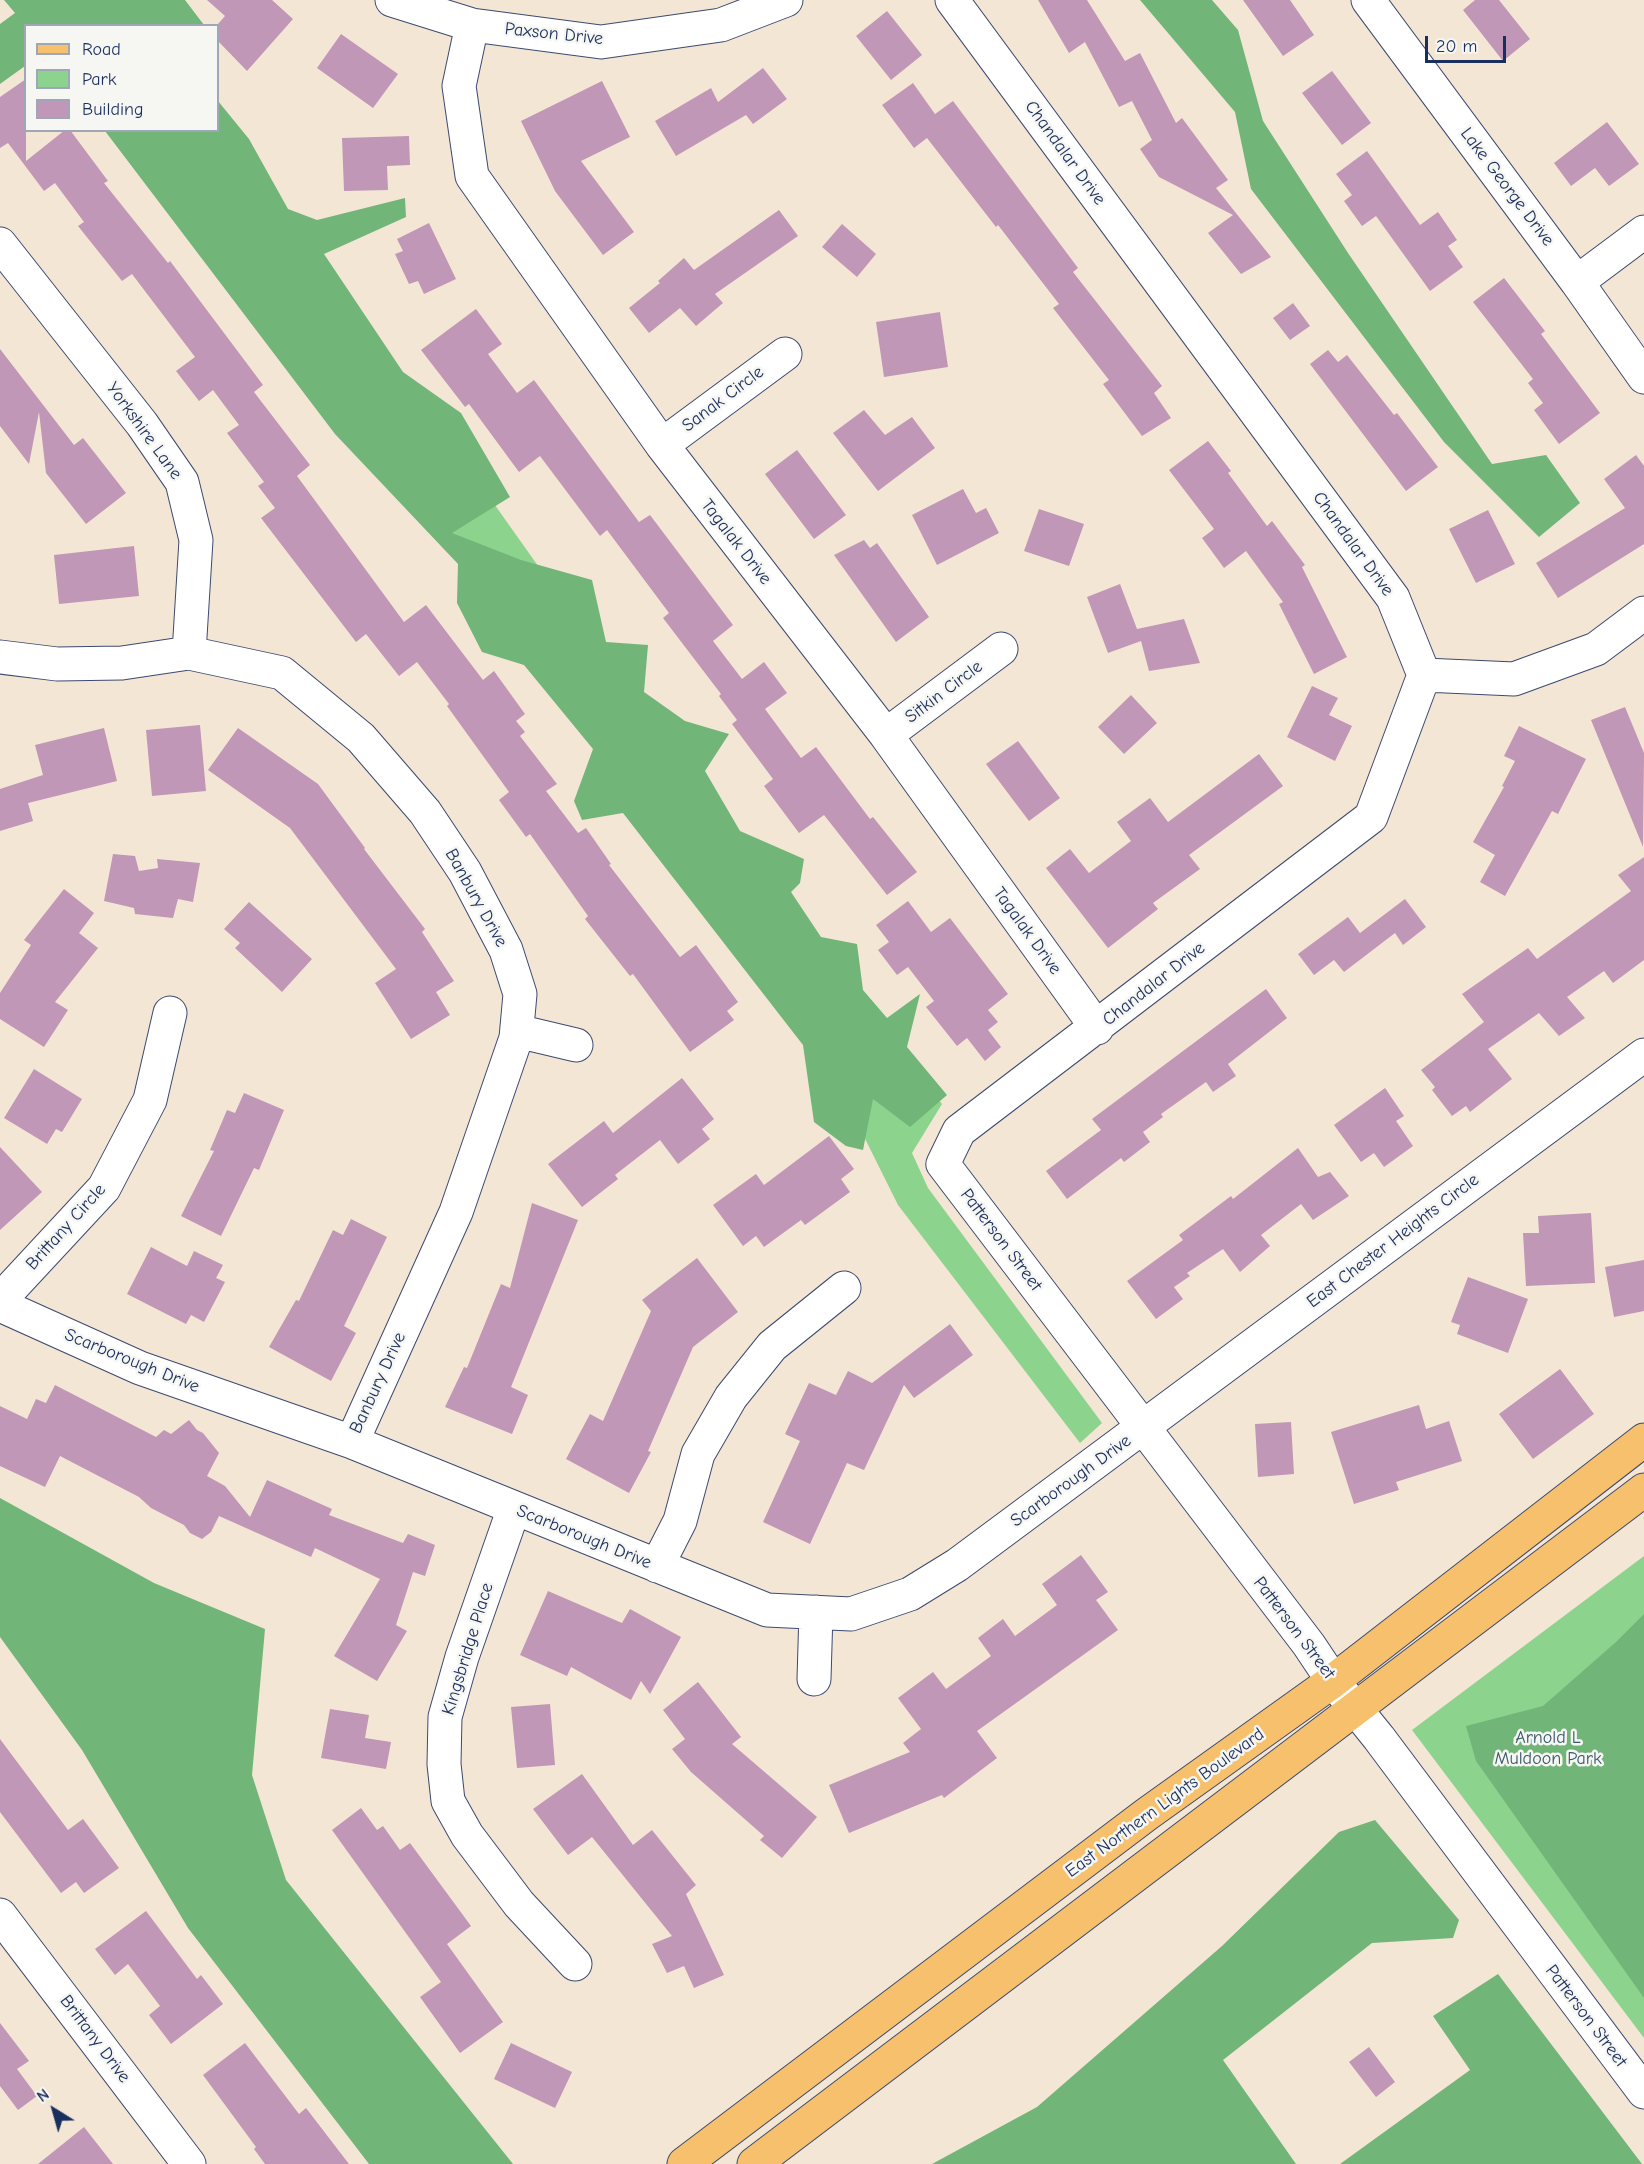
<!DOCTYPE html>
<html>
<head>
<meta charset="utf-8">
<style>
	body { margin:0 }
	#map { position:relative; width:1644px; height:2164px; overflow:hidden; background:#f4e6d4; font-family:"Comic Neue",sans-serif }
	canvas { display:block }
	.legend { position:absolute; left:24px; top:24px; width:195px; height:108px; box-sizing:border-box; background:#f6f6f2; border:2px solid #9ea6b7; margin:0; padding:8px 10px; list-style:none; font-size:18px; color:#1b2f5e }
	.legend li { display:flex; align-items:center; gap:12px; height:30px }
	.legend b { width:30px; border:2px solid #9ea6b7 }
	.north { position:absolute; left:24px; top:2080px; width:60px; height:60px; -webkit-text-stroke:4px #f6f6f2; paint-order:stroke; rotate:323deg; font-size:16px; font-weight:700; line-height:24px; text-align:center; color:#1b2f5e }
	.north::after { content:''; display:block; margin:auto; width:21px; height:27px; background:#1b2f5e; clip-path:polygon(50% 0,100% 100%,50% 72%,0 100%) }
	.scale { position:absolute; left:1425px; top:36px; width:81px; height:27px; box-sizing:border-box; border:3px solid #1b2f5e; border-top:0; padding-left:8px; font-size:18px; line-height:21px; white-space:nowrap; color:#1b2f5e; -webkit-text-stroke:4px #f6f6f2; paint-order:stroke }
</style>
</head>
<body>
<div id="map">
<canvas width="1644" height="2164"></canvas>
<ul class="legend">
<li><b style="height:8px;background:#f7c06c"></b>Road</li>
<li><b style="height:16px;background:#8cd38d"></b>Park</li>
<li><b style="height:16px;background:#c097b7"></b>Building</li>
</ul>
<div class="north">N</div>
<div class="scale">20 m</div>
</div>
<script>
const g = document.querySelector('canvas').getContext('2d');
g.lineJoin = 'round';
function paint(path, color) {
  g.fillStyle = color;
  g.fill(path, 'evenodd');
}
function trace(path, color, width, dash) {
  g.strokeStyle = color;
  g.lineWidth = width;
  g.lineCap = dash ? 'butt' : 'round';
  g.setLineDash(dash || []);
  g.stroke(path);
}
function label(font, color, halo, rows, align = 'center') {
  g.font = font + ' "Comic Neue",sans-serif';
  g.lineWidth = 5;
  g.setLineDash([]);
  g.textBaseline = 'middle';
  g.strokeStyle = halo;
  g.fillStyle = color;
  for (const [text, x, y, turn = 0] of rows) {
    g.save();
    g.translate(x, y);
    g.rotate((+turn || 0) * Math.PI / 180);
    g.textAlign = isNaN(turn) ? turn : align;
    if (halo) g.strokeText(text, 0, 0);
    g.fillText(text, 0, 0);
    g.restore();
  }
}
paint(new Path2D(`
	M 218,130 L 293,220 L 599,652 L 861,1002 L 942,1104 L 912,1153 L 928,1188 L 1102,1423 L 1080,1443 L 898,1205 L 797,1002 L 140,131 Z
	M 1644,1556 L 1644,2038 L 1412,1730 Z`), '#8cd38d');
paint(new Path2D(`
	M 4,0 L 185,0 L 204,25 L 26,26 L 25,66 L 0,84 L 0,24 L 15,13 Z
	M 1140,0 L 1212,0 L 1238,30 L 1263,121 L 1348,253 L 1492,464 L 1546,455 L 1580,503 L 1539,537 L 1444,442 L 1251,189 L 1235,112 Z
	M 218,101 L 249,139 L 288,209 L 317,220 L 405,198 L 406,217 L 324,254 L 403,372 L 461,413 L 510,497 L 452,533 L 521,560 L 592,580 L 606,642 L 648,645 L 644,692 L 685,721 L 729,734 L 705,771 L 740,831 L 804,859 L 800,883 L 791,892 L 821,937 L 857,944 L 863,990 L 887,1018 L 920,994 L 907,1047 L 947,1095 L 910,1127 L 873,1099 L 863,1150 L 846,1146 L 814,1122 L 803,1045 L 623,813 L 582,820 L 574,801 L 593,749 L 524,665 L 482,652 L 457,603 L 458,564 L 335,434 L 105,131 L 218,130 Z
	M 0,1498 L 154,1583 L 265,1629 L 252,1775 L 286,1880 L 513,2164 L 369,2164 L 188,1928 L 82,1750 L 0,1637 Z
	M 1644,1614 L 1644,1998 L 1476,1761 L 1466,1726 L 1543,1706 L 1616,1642 Z
	M 1375,1820 L 1459,1920 L 1453,1938 L 1372,1943 L 1223,2060 L 1296,2164 L 932,2164 L 1037,2107 L 1222,1946 L 1339,1832 Z
	M 1498,1974 L 1642,2164 L 1340,2164 L 1470,2070 L 1433,2016 Z`), '#71b578');
paint(new Path2D(`
	M 207,0 L 272,0 L 293,19 L 247,71 L 218,41 L 218,24 L 225,16 Z
	M 1038,0 L 1087,0 L 1125,61 L 1140,53 L 1176,123 L 1182,118 L 1228,180 L 1216,188 L 1271,257 L 1241,274 L 1208,233 L 1233,215 L 1159,177 L 1140,149 L 1152,140 L 1132,101 L 1119,107 L 1085,42 L 1069,53 Z
	M 1243,0 L 1290,0 L 1314,35 L 1283,56 Z
	M 1475,0 L 1499,0 L 1530,39 L 1503,61 L 1463,10 Z
	M 887,11 L 922,55 L 891,80 L 856,36 Z
	M 341,34 L 398,74 L 373,108 L 317,68 Z
	M 763,68 L 787,99 L 753,124 L 746,115 L 676,156 L 655,121 L 711,88 L 718,102 Z
	M 1332,71 L 1371,123 L 1342,145 L 1302,93 Z
	M 26,79 L 26,161 L 65,130 L 70,130 L 108,181 L 104,183 L 168,263 L 170,261 L 263,385 L 254,392 L 310,465 L 297,476 L 404,622 L 426,605 L 483,680 L 494,671 L 525,714 L 516,721 L 525,732 L 520,736 L 557,784 L 546,791 L 578,833 L 586,828 L 611,864 L 609,865 L 680,957 L 696,945 L 738,1002 L 727,1011 L 734,1020 L 690,1052 L 633,974 L 630,976 L 585,919 L 588,916 L 530,834 L 526,837 L 499,800 L 509,792 L 447,706 L 449,704 L 417,662 L 399,676 L 366,634 L 356,642 L 261,518 L 275,508 L 258,486 L 264,482 L 227,433 L 239,425 L 213,390 L 199,401 L 176,371 L 195,357 L 132,274 L 122,281 L 78,226 L 84,222 L 55,183 L 44,191 L 8,143 L 0,148 L 0,97 Z
	M 602,81 L 630,137 L 581,161 L 634,232 L 603,255 L 555,191 L 521,121 Z
	M 913,83 L 935,114 L 953,101 L 980,137 L 1078,268 L 1073,272 L 1162,386 L 1154,393 L 1171,418 L 1142,436 L 1103,384 L 1109,380 L 1053,308 L 1059,304 L 998,225 L 996,227 L 927,138 L 914,148 L 882,105 Z
	M 1607,122 L 1639,164 L 1609,186 L 1595,168 L 1571,186 L 1554,163 Z
	M 409,136 L 410,165 L 387,166 L 388,190 L 344,191 L 342,138 Z
	M 1367,151 L 1420,225 L 1438,212 L 1457,240 L 1448,246 L 1463,267 L 1430,291 L 1376,216 L 1362,226 L 1344,201 L 1352,195 L 1336,174 Z
	M 779,210 L 798,236 L 715,294 L 723,303 L 696,326 L 680,308 L 649,333 L 629,308 L 660,283 L 658,281 L 684,258 L 694,270 Z
	M 429,223 L 456,279 L 424,294 L 418,281 L 409,284 L 395,254 L 403,251 L 397,239 Z
	M 842,224 L 876,254 L 857,277 L 822,247 Z
	M 1504,278 L 1545,331 L 1541,334 L 1600,413 L 1559,444 L 1534,410 L 1543,403 L 1528,383 L 1533,379 L 1473,302 Z
	M 1293,303 L 1310,326 L 1290,340 L 1273,318 Z
	M 476,309 L 502,344 L 488,354 L 517,393 L 534,380 L 639,522 L 650,515 L 733,625 L 713,641 L 742,679 L 764,662 L 787,693 L 765,709 L 801,758 L 816,747 L 870,819 L 873,817 L 917,872 L 887,895 L 824,815 L 799,833 L 764,786 L 773,779 L 732,724 L 737,720 L 719,696 L 721,694 L 663,618 L 669,613 L 607,530 L 600,536 L 540,456 L 519,472 L 469,404 L 465,407 L 421,350 Z
	M 940,312 L 948,367 L 884,377 L 876,322 Z
	M 0,349 L 74,445 L 83,438 L 126,493 L 86,524 L 46,473 L 39,412 L 29,464 L 0,426 Z
	M 1328,350 L 1338,362 L 1347,355 L 1394,415 L 1397,413 L 1438,467 L 1406,491 L 1310,364 Z
	M 864,410 L 885,435 L 912,417 L 935,448 L 878,491 L 833,433 Z
	M 1208,441 L 1231,471 L 1228,473 L 1267,526 L 1272,521 L 1305,565 L 1302,567 L 1347,657 L 1314,674 L 1279,604 L 1283,602 L 1246,551 L 1224,568 L 1202,538 L 1214,529 L 1169,470 Z
	M 797,450 L 846,515 L 814,539 L 765,474 Z
	M 1636,455 L 1644,466 L 1644,544 L 1558,598 L 1536,563 L 1625,508 L 1604,479 Z
	M 963,489 L 976,513 L 986,508 L 999,533 L 937,565 L 912,515 Z
	M 1039,509 L 1084,524 L 1069,566 L 1024,551 Z
	M 1488,510 L 1515,564 L 1476,583 L 1449,529 Z
	M 864,540 L 870,548 L 877,543 L 929,617 L 896,642 L 834,555 Z
	M 134,546 L 139,596 L 59,604 L 54,555 Z
	M 1120,584 L 1137,629 L 1184,619 L 1200,663 L 1149,671 L 1141,641 L 1108,653 L 1087,597 Z
	M 1312,686 L 1338,698 L 1329,715 L 1352,726 L 1335,761 L 1287,737 Z
	M 1131,695 L 1157,723 L 1124,754 L 1098,727 Z
	M 1625,707 L 1644,753 L 1643,847 L 1591,720 Z
	M 200,725 L 206,791 L 152,796 L 146,730 Z
	M 1519,726 L 1586,759 L 1558,814 L 1552,811 L 1505,896 L 1480,882 L 1495,855 L 1473,842 L 1504,787 L 1502,786 L 1515,761 L 1504,756 Z
	M 104,728 L 117,781 L 28,803 L 33,821 L 0,831 L 0,789 L 43,775 L 35,745 Z
	M 238,728 L 318,784 L 365,848 L 364,849 L 425,929 L 422,932 L 454,981 L 436,992 L 450,1015 L 411,1039 L 375,983 L 396,969 L 290,828 L 208,770 Z
	M 1018,741 L 1060,798 L 1029,821 L 986,764 Z
	M 1259,754 L 1283,786 L 1189,855 L 1200,869 L 1153,903 L 1158,909 L 1108,948 L 1046,868 L 1070,849 L 1089,873 L 1131,841 L 1117,822 L 1150,798 L 1168,822 Z
	M 113,854 L 135,856 L 139,871 L 158,868 L 157,859 L 200,863 L 193,902 L 178,899 L 173,918 L 135,914 L 134,908 L 104,901 Z
	M 1644,857 L 1644,960 L 1613,983 L 1604,971 L 1567,997 L 1585,1018 L 1559,1036 L 1539,1013 L 1488,1049 L 1512,1079 L 1470,1112 L 1466,1106 L 1452,1116 L 1432,1090 L 1435,1087 L 1421,1070 L 1484,1022 L 1462,994 L 1528,948 L 1537,959 L 1631,891 L 1618,875 Z
	M 64,889 L 94,913 L 79,933 L 98,948 L 55,1002 L 68,1010 L 44,1047 L 0,1019 L 0,993 L 31,945 L 24,940 Z
	M 1405,899 L 1426,927 L 1403,945 L 1395,933 L 1344,972 L 1334,960 L 1314,975 L 1298,954 L 1348,917 L 1360,933 Z
	M 908,901 L 931,932 L 950,918 L 1008,994 L 988,1010 L 998,1022 L 988,1030 L 1001,1047 L 985,1061 L 967,1038 L 957,1046 L 926,1007 L 934,1001 L 908,967 L 897,975 L 878,950 L 889,942 L 876,925 Z
	M 249,902 L 312,959 L 282,992 L 235,948 L 240,943 L 224,929 Z
	M 1266,989 L 1287,1018 L 1228,1064 L 1236,1076 L 1213,1092 L 1206,1082 L 1161,1114 L 1163,1117 L 1143,1132 L 1150,1142 L 1124,1162 L 1121,1158 L 1067,1199 L 1046,1171 L 1101,1130 L 1092,1119 Z
	M 34,1069 L 82,1099 L 62,1132 L 56,1129 L 47,1144 L 4,1118 Z
	M 682,1078 L 714,1119 L 702,1129 L 710,1139 L 678,1164 L 660,1140 L 615,1175 L 618,1179 L 582,1207 L 548,1164 L 604,1121 L 613,1133 Z
	M 1385,1088 L 1404,1116 L 1396,1121 L 1413,1146 L 1384,1167 L 1374,1153 L 1361,1162 L 1334,1125 Z
	M 244,1093 L 284,1110 L 259,1170 L 254,1168 L 221,1236 L 181,1216 L 214,1151 L 210,1150 L 227,1110 L 235,1113 Z
	M 829,1136 L 854,1169 L 841,1179 L 850,1192 L 805,1225 L 801,1220 L 764,1247 L 756,1236 L 743,1246 L 713,1205 L 756,1174 L 764,1185 Z
	M 0,1147 L 42,1192 L 0,1230 Z
	M 1298,1148 L 1318,1177 L 1330,1172 L 1349,1196 L 1313,1220 L 1301,1204 L 1261,1235 L 1270,1246 L 1240,1272 L 1223,1249 L 1187,1273 L 1190,1276 L 1174,1287 L 1183,1299 L 1156,1319 L 1127,1281 L 1183,1240 L 1179,1235 L 1231,1196 L 1233,1199 Z
	M 532,1203 L 578,1220 L 511,1387 L 528,1395 L 512,1434 L 445,1407 L 464,1367 L 467,1368 L 501,1284 L 510,1288 Z
	M 1591,1213 L 1595,1283 L 1526,1286 L 1523,1233 L 1539,1233 L 1538,1216 Z
	M 351,1219 L 387,1237 L 344,1326 L 356,1333 L 331,1381 L 269,1347 L 296,1300 L 299,1301 L 333,1230 L 343,1235 Z
	M 151,1247 L 187,1266 L 194,1251 L 223,1265 L 216,1278 L 225,1282 L 204,1322 L 191,1315 L 186,1324 L 127,1294 Z
	M 697,1258 L 738,1312 L 693,1347 L 648,1451 L 651,1452 L 629,1493 L 566,1459 L 590,1414 L 603,1421 L 651,1311 L 642,1300 Z
	M 1644,1260 L 1644,1311 L 1614,1317 L 1605,1267 Z
	M 1468,1277 L 1528,1299 L 1508,1353 L 1457,1334 L 1460,1325 L 1451,1322 Z
	M 950,1324 L 973,1355 L 914,1398 L 904,1385 L 864,1470 L 847,1463 L 810,1544 L 763,1522 L 800,1441 L 785,1434 L 809,1383 L 836,1395 L 848,1371 L 872,1383 Z
	M 1560,1369 L 1594,1414 L 1533,1459 L 1499,1414 Z
	M 55,1385 L 156,1437 L 164,1430 L 171,1434 L 189,1420 L 197,1430 L 203,1433 L 219,1453 L 207,1476 L 225,1486 L 250,1517 L 267,1480 L 332,1509 L 329,1515 L 403,1543 L 408,1534 L 435,1545 L 425,1576 L 413,1572 L 396,1625 L 407,1631 L 377,1681 L 334,1656 L 380,1579 L 315,1548 L 311,1557 L 219,1516 L 211,1532 L 202,1539 L 190,1533 L 184,1525 L 151,1508 L 139,1497 L 60,1456 L 45,1487 L 0,1466 L 0,1406 L 27,1419 L 36,1399 L 46,1403 Z
	M 1419,1405 L 1426,1429 L 1449,1421 L 1462,1461 L 1396,1482 L 1399,1490 L 1354,1504 L 1331,1432 Z
	M 1291,1422 L 1294,1474 L 1258,1477 L 1255,1424 Z
	M 1081,1555 L 1108,1592 L 1096,1600 L 1118,1630 L 977,1731 L 997,1758 L 944,1798 L 942,1795 L 849,1833 L 829,1785 L 910,1752 L 903,1743 L 921,1729 L 898,1698 L 933,1672 L 946,1689 L 991,1656 L 978,1638 L 1003,1619 L 1015,1636 L 1057,1605 L 1042,1584 Z
	M 548,1591 L 622,1623 L 630,1609 L 681,1637 L 650,1694 L 641,1681 L 631,1700 L 571,1667 L 567,1676 L 520,1655 Z
	M 698,1682 L 741,1737 L 732,1744 L 817,1817 L 782,1858 L 760,1840 L 764,1836 L 691,1772 L 672,1749 L 685,1739 L 663,1710 Z
	M 550,1704 L 555,1765 L 517,1768 L 511,1707 Z
	M 330,1709 L 369,1715 L 365,1738 L 391,1742 L 386,1769 L 321,1758 Z
	M 0,1739 L 68,1830 L 83,1819 L 119,1868 L 84,1893 L 76,1882 L 61,1893 L 0,1812 Z
	M 582,1774 L 633,1845 L 652,1830 L 696,1885 L 686,1894 L 724,1975 L 694,1988 L 684,1966 L 667,1973 L 652,1944 L 672,1936 L 592,1837 L 568,1855 L 533,1809 Z
	M 361,1808 L 377,1830 L 383,1826 L 400,1850 L 410,1843 L 471,1926 L 447,1944 L 503,2022 L 460,2053 L 420,1997 L 441,1982 L 332,1830 Z
	M 146,1911 L 197,1979 L 201,1975 L 223,2004 L 171,2044 L 149,2015 L 160,2006 L 128,1964 L 115,1975 L 95,1949 Z
	M 0,2023 L 29,2061 L 17,2069 L 37,2096 L 18,2110 L 0,2086 Z
	M 245,2043 L 299,2114 L 306,2108 L 349,2164 L 265,2164 L 254,2149 L 256,2147 L 203,2075 Z
	M 511,2043 L 572,2072 L 555,2108 L 494,2079 Z
	M 1369,2047 L 1395,2082 L 1376,2097 L 1349,2062 Z
	M 84,2127 L 113,2164 L 38,2164 Z`), '#c097b7');
const minor = new Path2D(`
	M 392,0 L 472,25 L 601,42 L 721,25 L 786,0
	M 952,0 L 1393,598 L 1424,675 L 1371,817 L 959,1131 L 943,1164 L 1309,1645 L 1333,1681 L 1379,1738 L 1644,2092
	M 1368,0 L 1577,282 L 1644,377
	M 472,25 L 459,86 L 472,176 L 662,445 L 886,735 L 1097,1028
	M 0,244 L 142,424 L 182,482 L 196,540 L 189,653
	M 1577,282 L 1644,232
	M 662,445 L 785,354
	M 0,657 L 57,664 L 122,663 L 189,653 L 282,673 L 361,738 L 425,812 L 465,872 L 506,950 L 520,994 L 516,1038 L 456,1212 L 352,1442
	M 1424,675 L 1514,679 L 1596,649 L 1644,613
	M 886,735 L 1001,649
	M 517,1031 L 576,1045
	M 0,1300 L 104,1188 L 150,1100 L 170,1013
	M 0,1305 L 140,1368 L 352,1442 L 767,1610 L 851,1614 L 910,1594 L 957,1565 L 1644,1055
	M 514,1508 L 462,1657 L 445,1717 L 444,1764 L 448,1801 L 467,1835 L 519,1904 L 575,1964
	M 657,1566 L 680,1521 L 698,1454 L 731,1397 L 772,1346 L 844,1288
	M 814,1679 L 816,1612
	M 0,1915 L 189,2164`);
const major = new Path2D(`
	M 684,2164 L 1147,1814 L 1333,1681 L 1644,1440
	M 754,2164 L 1644,1490`);
trace(minor, '#3c4a70', 35);
trace(major, '#3c4a70', 35);
trace(minor, '#fff', 33);
trace(major, '#f7c06c', 33);
label('18px', '#1b2f5e', '#f6f6f2', [
	["Paxson Drive",554,34,6],
	["Chandalar Drive",1065,153,54],
	["Lake George Drive",1507,187,53],
	["Sanak Circle",723,399,-37],
	["Yorkshire Lane",144,431,54],
	["Tagalak Drive",736,542,52],
	["Chandalar Drive",1353,544,54],
	["Sitkin Circle",944,692,-37],
	["Banbury Drive",476,898,61],
	["Tagalak Drive",1027,931,54],
	["Chandalar Drive",1154,984,-38],
	["Brittany Circle",66,1227,-48],
	["Patterson Street",1001,1240,53],
	["East Chester Heights Circle",1393,1241,-37],
	["Scarborough Drive",132,1361,22],
	["Banbury Drive",378,1383,-65],
	["Scarborough Drive",1071,1481,-36],
	["Scarborough Drive",584,1537,22],
	["Patterson Street",1294,1628,53],
	["Kingsbridge Place",468,1649,-73],
	["East Northern Lights Boulevard",1165,1803,-36],
	["Patterson Street",1586,2016,53],
	["Brittany Drive",95,2039,53]
]);
label('18px', '#37586a', '#f6f6f2', [
	["Arnold L",1548,1738],
	["Muldoon Park",1548,1759]
]);
</script>
</body>
</html>
